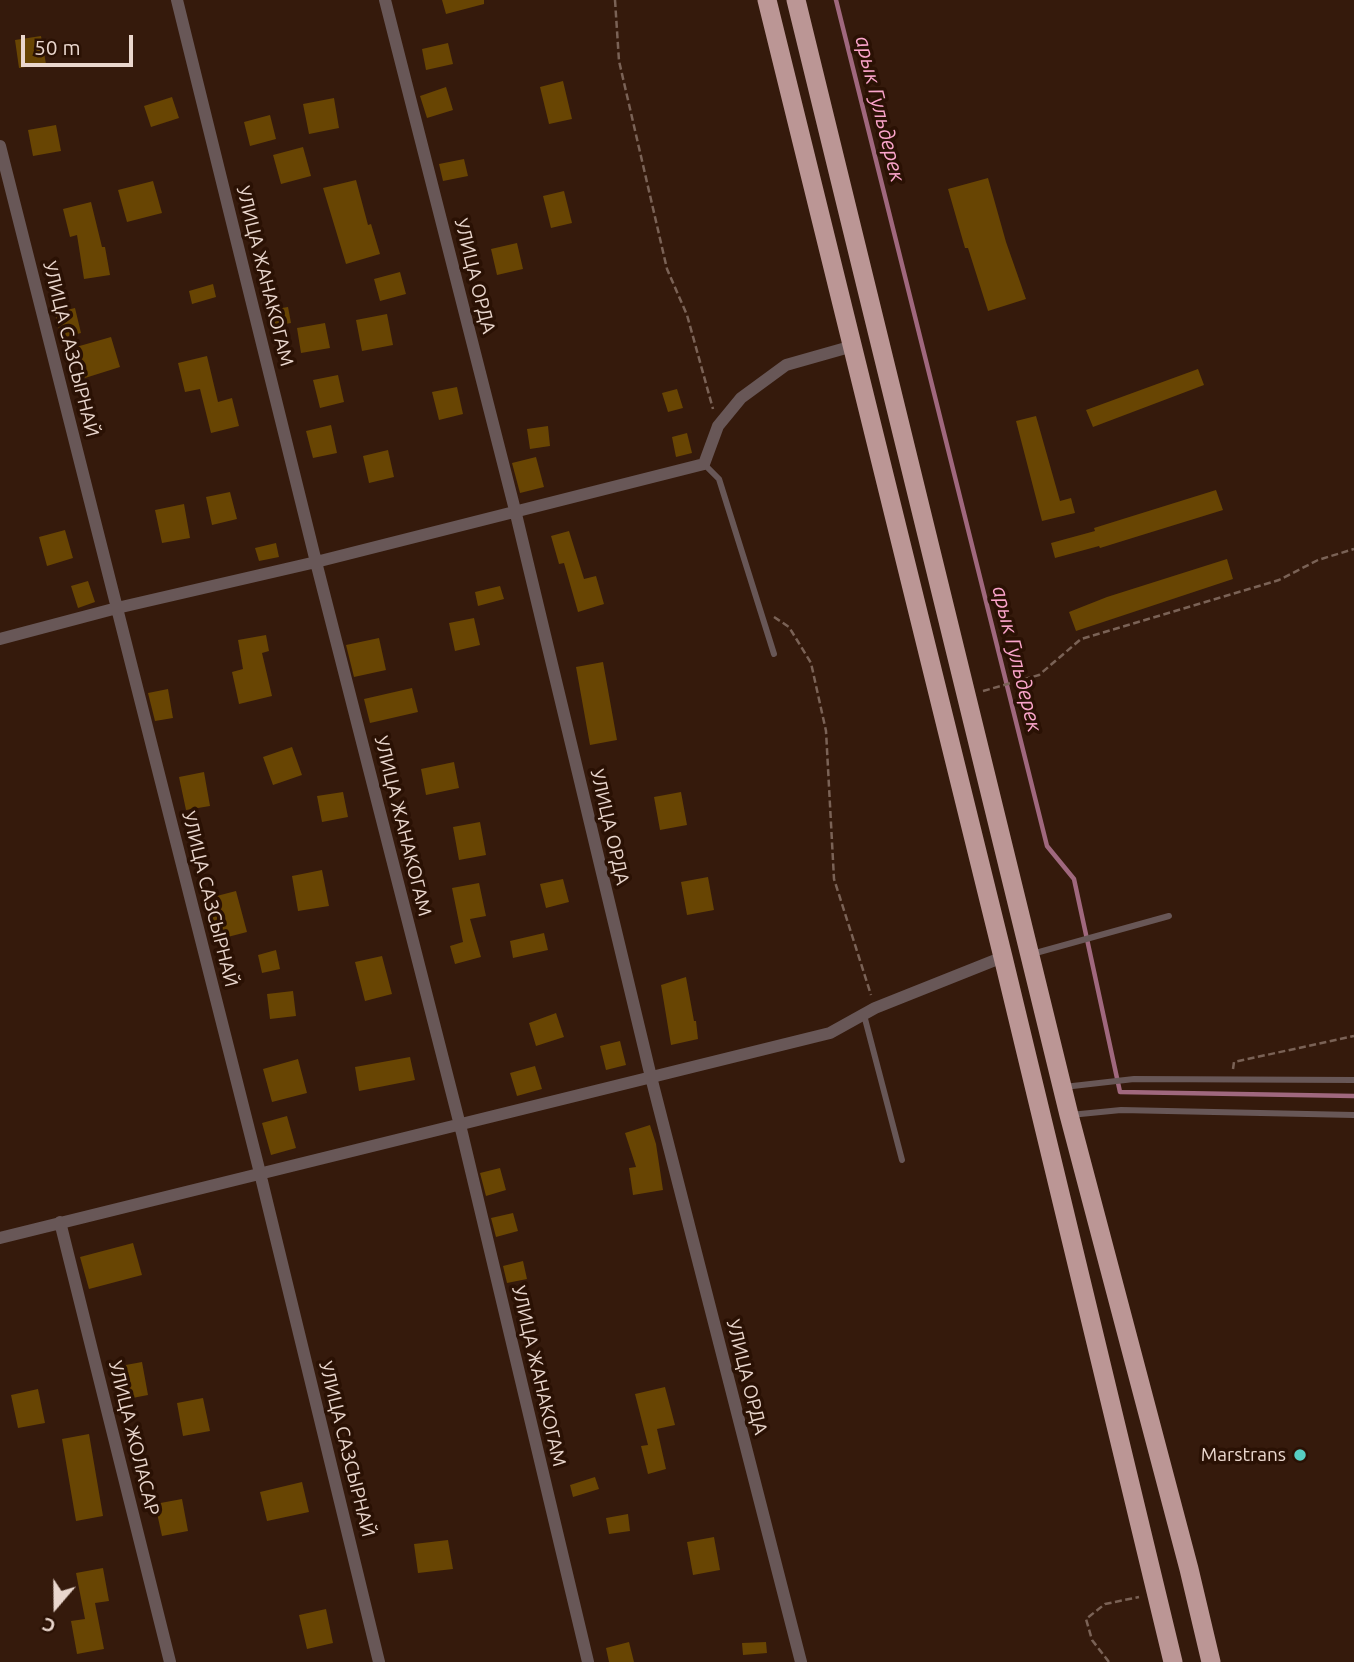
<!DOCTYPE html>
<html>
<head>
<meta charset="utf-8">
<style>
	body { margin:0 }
	#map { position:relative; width:1354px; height:1662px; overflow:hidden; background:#351a0c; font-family:Ubuntu,sans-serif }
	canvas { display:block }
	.north { position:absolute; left:21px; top:1571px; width:70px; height:70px; -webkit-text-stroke:5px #2a1104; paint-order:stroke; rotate:200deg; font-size:19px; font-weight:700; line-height:28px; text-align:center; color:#ead7ce }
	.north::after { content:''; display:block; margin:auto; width:24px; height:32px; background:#ead7ce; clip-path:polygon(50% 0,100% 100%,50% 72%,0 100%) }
	.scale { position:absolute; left:21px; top:35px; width:112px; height:32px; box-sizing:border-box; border:4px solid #ead7ce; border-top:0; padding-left:9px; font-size:21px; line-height:24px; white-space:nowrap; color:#ead7ce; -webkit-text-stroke:5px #2a1104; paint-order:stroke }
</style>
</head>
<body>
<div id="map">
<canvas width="1354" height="1662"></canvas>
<div class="north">С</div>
<div class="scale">50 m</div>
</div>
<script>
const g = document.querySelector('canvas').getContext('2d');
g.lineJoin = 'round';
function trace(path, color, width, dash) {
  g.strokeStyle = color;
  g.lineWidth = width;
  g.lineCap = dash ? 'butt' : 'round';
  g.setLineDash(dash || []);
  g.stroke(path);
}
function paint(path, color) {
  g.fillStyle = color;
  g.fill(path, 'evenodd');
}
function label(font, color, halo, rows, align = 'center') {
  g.font = font + ' Ubuntu,sans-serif';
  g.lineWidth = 7;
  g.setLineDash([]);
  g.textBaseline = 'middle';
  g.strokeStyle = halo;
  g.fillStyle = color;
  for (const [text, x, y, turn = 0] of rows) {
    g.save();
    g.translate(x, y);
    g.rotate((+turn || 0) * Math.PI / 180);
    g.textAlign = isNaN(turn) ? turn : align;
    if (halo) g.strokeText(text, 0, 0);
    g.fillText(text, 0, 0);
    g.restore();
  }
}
trace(new Path2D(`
	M 836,0 L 1047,846 L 1074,879 L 1120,1092 L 1354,1096`), '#a0687e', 4.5);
paint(new Path2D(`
	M 442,0 L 484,0 L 484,4 L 446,14 Z
	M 41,36 L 46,64 L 19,68 L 15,40 Z
	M 448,43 L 453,64 L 426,70 L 422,49 Z
	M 563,81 L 572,119 L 549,124 L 540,87 Z
	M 446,87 L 453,110 L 427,118 L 420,96 Z
	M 172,97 L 179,118 L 151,127 L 144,106 Z
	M 334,98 L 339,128 L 309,134 L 303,104 Z
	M 270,115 L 276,139 L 250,146 L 244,122 Z
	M 56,125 L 61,151 L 33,156 L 28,130 Z
	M 303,147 L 311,176 L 281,184 L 273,155 Z
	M 464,159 L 468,176 L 443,181 L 439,164 Z
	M 988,178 L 1006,242 L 1026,299 L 988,311 L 968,248 L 965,248 L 948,189 Z
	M 356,180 L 368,225 L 371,224 L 380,254 L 346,264 L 323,188 Z
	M 153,181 L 162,213 L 127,222 L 118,190 Z
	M 564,191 L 572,223 L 551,228 L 543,196 Z
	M 91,202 L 102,247 L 105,247 L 110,275 L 84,279 L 77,235 L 70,237 L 63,209 Z
	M 517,243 L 523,269 L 497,275 L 491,249 Z
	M 400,272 L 406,294 L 380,301 L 374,279 Z
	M 213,284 L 216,297 L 192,304 L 189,291 Z
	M 288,307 L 291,323 L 273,326 L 270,310 Z
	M 75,308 L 81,333 L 61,338 L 55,313 Z
	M 387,314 L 393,345 L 362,351 L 356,320 Z
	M 325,323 L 330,348 L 301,353 L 297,328 Z
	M 111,337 L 120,367 L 85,378 L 76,347 Z
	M 207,356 L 218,402 L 232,398 L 239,426 L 211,433 L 200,389 L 185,392 L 178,363 Z
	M 1198,369 L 1204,385 L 1093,427 L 1086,410 Z
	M 338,375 L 344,402 L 320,408 L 313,380 Z
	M 457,387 L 463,414 L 439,420 L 432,392 Z
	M 677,389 L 683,408 L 668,412 L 662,393 Z
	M 1036,416 L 1060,501 L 1071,498 L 1075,513 L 1042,521 L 1016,421 Z
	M 331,425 L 337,453 L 313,458 L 306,431 Z
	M 548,426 L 550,446 L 530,449 L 527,429 Z
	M 687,433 L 692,453 L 676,457 L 672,437 Z
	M 388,450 L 394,477 L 369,483 L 363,456 Z
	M 536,457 L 544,487 L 520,493 L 512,463 Z
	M 1216,490 L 1223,510 L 1100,548 L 1099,546 L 1055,558 L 1051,543 L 1095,531 L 1094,528 Z
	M 230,492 L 237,519 L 212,525 L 206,497 Z
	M 184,504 L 190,538 L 162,543 L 155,510 Z
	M 65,530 L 73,558 L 47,566 L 39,537 Z
	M 569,531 L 584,579 L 596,576 L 604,604 L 578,612 L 564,563 L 559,564 L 551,536 Z
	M 276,543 L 279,557 L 259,561 L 255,548 Z
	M 1227,559 L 1233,579 L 1076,631 L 1069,612 L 1107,597 Z
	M 88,581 L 95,602 L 78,608 L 71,586 Z
	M 500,586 L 504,599 L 478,606 L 475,592 Z
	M 474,618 L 480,645 L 455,651 L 449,623 Z
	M 266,635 L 269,651 L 262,653 L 272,696 L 239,704 L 232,672 L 243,669 L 238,640 Z
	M 379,638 L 386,670 L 354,677 L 346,645 Z
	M 603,662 L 617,740 L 590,745 L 576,667 Z
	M 412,688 L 418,712 L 370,723 L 364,699 Z
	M 168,689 L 173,718 L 155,721 L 148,693 Z
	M 292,747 L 302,775 L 273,785 L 263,757 Z
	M 454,762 L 459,788 L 426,795 L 421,769 Z
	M 204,772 L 210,806 L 186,810 L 179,777 Z
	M 343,792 L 348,817 L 322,822 L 317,796 Z
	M 681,792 L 687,825 L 660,830 L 654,797 Z
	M 480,822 L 486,855 L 459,860 L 453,827 Z
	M 322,870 L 329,906 L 298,911 L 292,876 Z
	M 708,877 L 714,910 L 687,915 L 681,882 Z
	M 563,879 L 569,902 L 546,908 L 540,884 Z
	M 479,883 L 486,916 L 470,919 L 481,957 L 455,964 L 450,946 L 463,942 L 452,888 Z
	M 236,891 L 247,932 L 216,940 L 205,899 Z
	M 544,933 L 548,950 L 513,958 L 510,941 Z
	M 276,950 L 280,969 L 262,973 L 258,955 Z
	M 382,956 L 392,994 L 365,1001 L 355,962 Z
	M 686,977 L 694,1021 L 696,1021 L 698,1039 L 671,1045 L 661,985 Z
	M 293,991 L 296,1016 L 270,1019 L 267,994 Z
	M 556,1013 L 564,1037 L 536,1046 L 529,1023 Z
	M 620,1041 L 626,1065 L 606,1070 L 600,1046 Z
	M 410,1057 L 415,1080 L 359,1091 L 355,1067 Z
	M 298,1059 L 307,1093 L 272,1102 L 263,1069 Z
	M 535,1066 L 542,1089 L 517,1096 L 510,1073 Z
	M 287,1116 L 296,1148 L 271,1155 L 262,1123 Z
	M 650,1125 L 656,1144 L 663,1190 L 633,1195 L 629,1168 L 636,1167 L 625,1133 Z
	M 500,1168 L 506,1190 L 486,1196 L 480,1173 Z
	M 513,1213 L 518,1231 L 496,1237 L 491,1218 Z
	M 133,1243 L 142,1275 L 89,1289 L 80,1257 Z
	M 523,1261 L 527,1279 L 507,1283 L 503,1266 Z
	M 142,1362 L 148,1395 L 122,1400 L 115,1367 Z
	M 665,1387 L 675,1425 L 657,1429 L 666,1469 L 648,1474 L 641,1446 L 648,1445 L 635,1394 Z
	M 38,1389 L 45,1423 L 18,1428 L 11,1395 Z
	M 203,1398 L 210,1431 L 183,1436 L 177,1403 Z
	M 89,1434 L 103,1516 L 76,1521 L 62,1439 Z
	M 595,1477 L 599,1489 L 573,1497 L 570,1485 Z
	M 302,1482 L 309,1512 L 267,1521 L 260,1492 Z
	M 182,1499 L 188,1531 L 162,1536 L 155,1504 Z
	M 628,1514 L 630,1531 L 609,1534 L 606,1518 Z
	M 714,1537 L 720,1570 L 693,1575 L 687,1542 Z
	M 448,1540 L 453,1569 L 418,1573 L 414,1544 Z
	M 103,1568 L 109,1601 L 95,1603 L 104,1649 L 77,1654 L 71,1621 L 85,1619 L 76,1573 Z
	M 326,1609 L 333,1643 L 307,1649 L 299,1615 Z
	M 629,1642 L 634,1662 L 609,1662 L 606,1648 Z
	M 766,1642 L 767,1653 L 743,1655 L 742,1643 Z`), '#684503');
trace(new Path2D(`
	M 615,0 L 619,61 L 667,269 L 687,315 L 713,409
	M 774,617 L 789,627 L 811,663 L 826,731 L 834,879 L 871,995
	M 983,691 L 1039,675 L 1081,639 L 1279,580 L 1318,560 L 1354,549
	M 1233,1069 L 1234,1062 L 1354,1036
	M 1109,1662 L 1092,1640 L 1086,1619 L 1105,1604 L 1139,1597`), '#7a6256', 2.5, [7, 3.5]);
trace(new Path2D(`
	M 704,464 L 719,479 L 774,654
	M 1032,954 L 1169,916
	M 864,1015 L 902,1160
	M 1064,1087 L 1134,1079 L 1354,1080
	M 1070,1115 L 1121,1110 L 1354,1115`), '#685757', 6);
trace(new Path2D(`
	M 177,0 L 316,562 L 462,1133 L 588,1662
	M 385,0 L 515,510 L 651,1077 L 801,1662
	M 0,146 L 260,1173 L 379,1662
	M 0,639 L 117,608 L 316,562 L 704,464 L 718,426 L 741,398 L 786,365 L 853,346
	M 60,1222 L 170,1662
	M 0,1238 L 830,1033 L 875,1008 L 1003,957`), '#685757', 12);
trace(new Path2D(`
	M 767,0 L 1003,957 L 1173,1662
	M 796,0 L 1069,1115 L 1189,1569 L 1211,1662`), '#bb9695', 19);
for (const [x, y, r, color] of [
	[1300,1455,7,"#57cec2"]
]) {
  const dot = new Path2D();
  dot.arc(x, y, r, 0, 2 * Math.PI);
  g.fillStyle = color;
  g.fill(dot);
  trace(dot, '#2a1104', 2.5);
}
label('19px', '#ead7ce', '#2a1104', [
	["УЛИЦА ЖАНАКОГАМ",265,276,76],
	["УЛИЦА ОРДА",475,276,76],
	["УЛИЦА САЗСЫРНАЙ",71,349,76],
	["УЛИЦА ЖАНАКОГАМ",403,826,76],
	["УЛИЦА ОРДА",610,827,77],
	["УЛИЦА САЗСЫРНАЙ",210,899,76],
	["УЛИЦА ЖАНАКОГАМ",539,1376,77],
	["УЛИЦА ОРДА",747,1377,76],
	["УЛИЦА ЖОЛАСАР",134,1438,76],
	["УЛИЦА САЗСЫРНАЙ",347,1449,76]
]);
label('19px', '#ead7ce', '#2a1104', [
	["Marstrans",1286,1455]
], 'right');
label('italic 21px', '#fba5cb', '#2a1104', [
	["арык Гульдерек",880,109,76],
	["арык Гульдерек",1017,659,76]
]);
</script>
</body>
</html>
